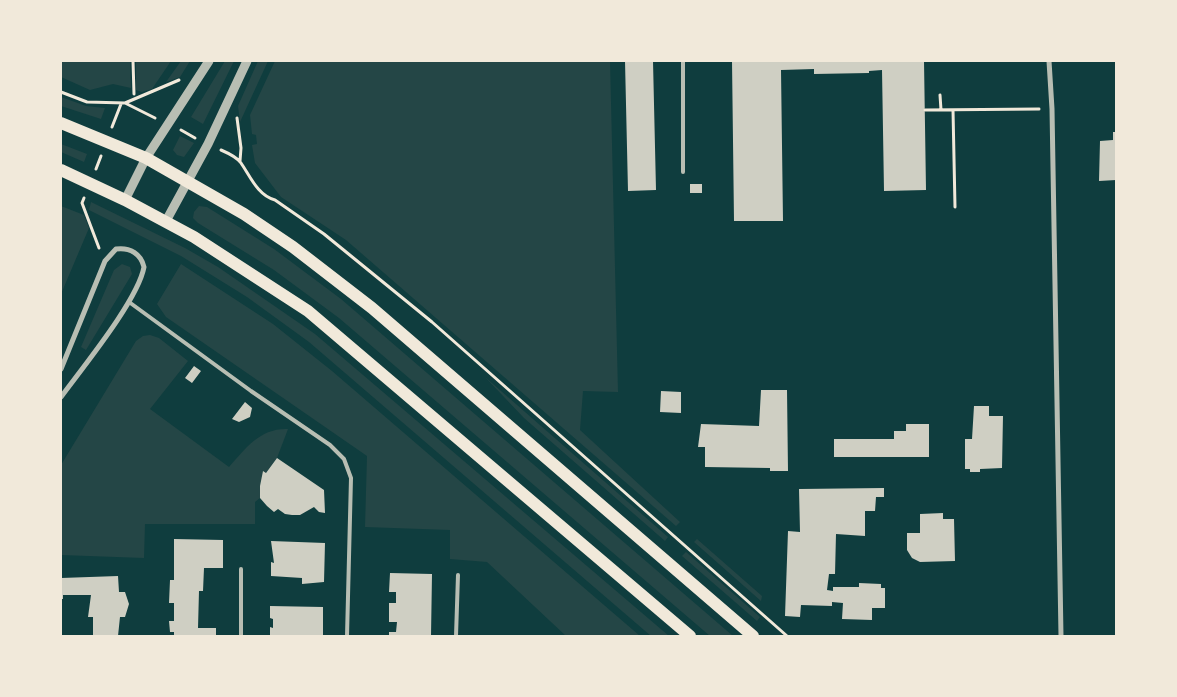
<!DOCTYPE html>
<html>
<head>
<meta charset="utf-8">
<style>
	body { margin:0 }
	#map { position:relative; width:1177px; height:697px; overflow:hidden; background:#0f3d3e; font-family:"Titillium Web",sans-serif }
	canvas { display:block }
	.frame { position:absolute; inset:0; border:62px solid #f1e9da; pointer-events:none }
</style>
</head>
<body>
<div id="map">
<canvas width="1177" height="697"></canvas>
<div class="frame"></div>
</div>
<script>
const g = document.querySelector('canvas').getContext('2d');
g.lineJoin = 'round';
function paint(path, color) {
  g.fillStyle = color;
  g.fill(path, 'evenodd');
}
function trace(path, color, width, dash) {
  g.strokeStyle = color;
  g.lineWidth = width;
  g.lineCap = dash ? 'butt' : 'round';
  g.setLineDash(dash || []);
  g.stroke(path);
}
paint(new Path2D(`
	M 61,61 L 130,61 L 131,88 L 113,84 L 90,90 L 61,77 Z
	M 136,61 L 171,61 L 152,89 L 142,92 L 136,90 Z
	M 181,61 L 190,61 L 180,77 L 166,82 Z
	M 225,61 L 234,61 L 203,124 L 191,117 Z
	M 258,61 L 268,61 L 240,122 L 238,106 Z
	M 275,61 L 610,61 L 618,392 L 583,391 L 580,430 L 680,522 L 676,526 L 346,240 L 281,197 L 255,163 L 252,145 L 257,144 L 256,135 L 252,134 L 250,115 Z
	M 61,97 L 86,106 L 105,108 L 101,119 L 61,106 Z
	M 180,136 L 194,143 L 184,157 L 177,155 L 173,150 Z
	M 61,144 L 87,154 L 84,162 L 61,152 Z
	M 91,202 L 185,248 L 218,267 L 315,334 L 669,636 L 651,636 L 309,342 L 247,297 L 181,256 L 89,210 Z
	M 61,206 L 84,215 L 89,228 L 61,294 Z
	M 199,206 L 207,207 L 274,249 L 341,299 L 733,636 L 710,636 L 339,318 L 274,270 L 198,223 L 193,218 L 194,212 Z
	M 122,264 L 130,267 L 132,274 L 86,350 L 81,347 L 114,270 Z
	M 181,264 L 273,324 L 332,371 L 640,636 L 566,636 L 487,562 L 450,559 L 450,530 L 365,527 L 367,456 L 166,317 L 157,304 Z
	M 150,335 L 159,338 L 188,361 L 150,409 L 229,467 C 246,448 260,428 288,429 L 277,458 L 266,473 L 263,472 L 260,498 L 255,502 L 255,524 L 145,524 L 144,558 L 61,555 L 61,465 L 136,341 L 143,336 Z
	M 485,377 L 668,537 L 665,541 L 524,418 Z
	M 697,539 L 762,596 L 761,601 L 694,542 Z
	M 686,552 L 760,617 L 757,621 L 682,556 Z`), '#244646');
paint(new Path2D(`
	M 625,61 L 653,61 L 656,190 L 628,191 Z
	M 732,61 L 924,61 L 926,190 L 884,191 L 882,70 L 869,71 L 869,73 L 814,74 L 814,69 L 781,70 L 783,221 L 734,221 Z
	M 1113,132 L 1116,132 L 1116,180 L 1099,181 L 1100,141 L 1113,140 Z
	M 690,184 L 702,184 L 702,193 L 690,193 Z
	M 194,366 L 201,371 L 192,383 L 185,378 Z
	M 761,390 L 787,390 L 788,471 L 770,471 L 770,468 L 705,467 L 705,447 L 698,447 L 701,424 L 759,426 Z
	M 661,391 L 681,392 L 681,413 L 660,412 Z
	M 245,402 L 252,408 L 250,417 L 239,422 L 232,419 Z
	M 974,406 L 989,406 L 989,416 L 1003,416 L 1002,468 L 980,469 L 980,472 L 970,472 L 970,469 L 965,469 L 965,439 L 972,439 Z
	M 906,424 L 929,424 L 929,457 L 834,457 L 834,439 L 894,439 L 894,431 L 906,431 Z
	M 277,458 L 324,490 L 325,513 L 319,512 L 314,507 L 300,515 L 292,515 L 285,514 L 278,509 L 274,512 L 267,506 L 260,498 L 260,486 L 263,471 L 266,473 Z
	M 884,488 L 884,497 L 876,497 L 875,511 L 865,511 L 865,536 L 836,534 L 835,574 L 829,574 L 827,590 L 833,591 L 833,587 L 859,587 L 859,583 L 881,584 L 881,588 L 885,588 L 885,608 L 872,608 L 872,620 L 842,619 L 843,603 L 832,602 L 832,606 L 801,605 L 800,617 L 785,616 L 788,531 L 800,532 L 799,489 Z
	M 943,513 L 943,519 L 954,519 L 955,561 L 920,562 L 912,558 L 907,550 L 907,533 L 920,533 L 920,514 Z
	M 174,539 L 223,540 L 223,568 L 204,568 L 203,591 L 199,591 L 198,628 L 216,628 L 216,636 L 174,636 L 174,632 L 170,632 L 169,621 L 174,621 L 174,603 L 169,603 L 170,580 L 174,580 Z
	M 271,541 L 325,543 L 324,582 L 302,584 L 302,578 L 271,576 L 271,562 L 274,563 Z
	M 390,573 L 432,574 L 431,636 L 389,636 L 389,632 L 396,632 L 397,622 L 389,622 L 389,603 L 396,603 L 396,592 L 389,592 Z
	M 118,576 L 119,592 L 125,592 L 129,604 L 125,617 L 120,617 L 118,636 L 93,635 L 93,617 L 88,617 L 91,595 L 63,595 L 63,599 L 61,599 L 61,578 Z
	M 270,606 L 323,607 L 323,636 L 270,636 L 270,627 L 273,628 L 273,619 L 270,618 Z`), '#cfcfc3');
trace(new Path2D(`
	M 133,61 L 134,94
	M 61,92 L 87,102 L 125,103 L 155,118
	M 940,95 L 941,110
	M 125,103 L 179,80
	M 925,110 L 1039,109
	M 953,110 L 955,207
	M 237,118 L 241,148 L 240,161
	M 112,127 L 121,104
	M 181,130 L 195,138
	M 221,150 C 228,153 237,157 241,163 C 250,176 258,196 275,200 L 324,234 L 432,322 L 787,636
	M 96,169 L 101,156
	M 84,198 L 82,203 L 99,248`), '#f1e9da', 3);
trace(new Path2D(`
	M 683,61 L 683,172
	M 129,302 L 251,391 L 330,445 L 344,459 L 351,478 L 347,636
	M 241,636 L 241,569
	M 456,636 L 458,575`), '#b8beb3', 4);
trace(new Path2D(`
	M 1049,61 L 1052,109 L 1061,636
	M 61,369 L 105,261 L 116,249 C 130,247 141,254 144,267 C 138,300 83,367 61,397`), '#b8beb3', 5);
trace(new Path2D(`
	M 125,200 L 146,158 L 209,61
	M 166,221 L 208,144 L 247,61`), '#b8beb3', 9);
trace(new Path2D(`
	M 61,123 L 146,158 L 244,214 L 293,247 L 372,308 L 753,636
	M 61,170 L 125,200 L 194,237 L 308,311 L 690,636`), '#f1e9da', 12);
</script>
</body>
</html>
